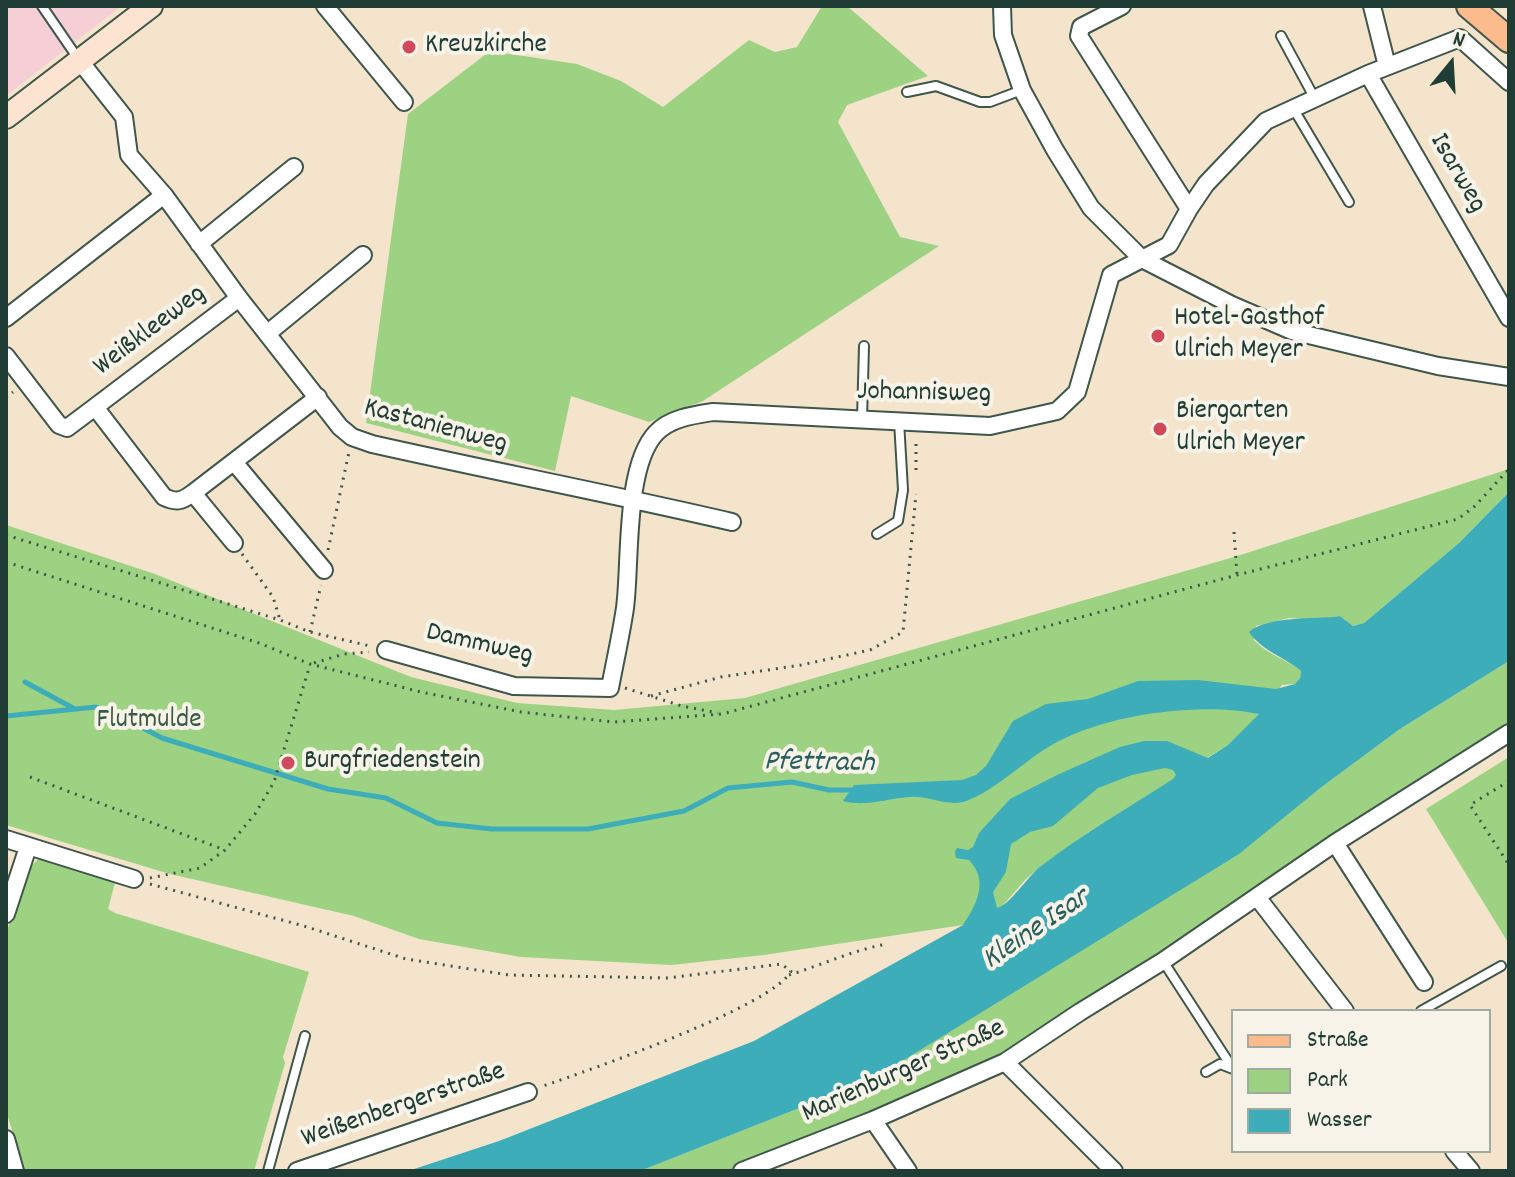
<!DOCTYPE html>
<html>
<head>
<meta charset="utf-8">
<style>
	body { margin:0 }
	#map { position:relative; width:1515px; height:1177px; overflow:hidden; background:#f4e4cc; font-family:Dekko,sans-serif }
	canvas { display:block }
	.frame { position:absolute; inset:0; border:8px solid #1f3d34; pointer-events:none }
	.legend { position:absolute; left:1231px; top:1009px; width:260px; height:144px; box-sizing:border-box; background:#f7f3e8; border:2px solid #a1aaa0; margin:0; padding:10px 14px; list-style:none; font-size:24px; color:#1f3d34 }
	.legend li { display:flex; align-items:center; gap:16px; height:40px }
	.legend b { width:40px; border:2px solid #a1aaa0 }
	.north { position:absolute; left:1411px; top:24px; width:80px; height:80px; -webkit-text-stroke:6px #f7f3e8; paint-order:stroke; rotate:18deg; font-size:22px; font-weight:700; line-height:32px; text-align:center; color:#1f3d34 }
	.north::after { content:''; display:block; margin:auto; width:28px; height:36px; background:#1f3d34; clip-path:polygon(50% 0,100% 100%,50% 72%,0 100%) }
</style>
</head>
<body>
<div id="map">
<canvas width="1515" height="1177"></canvas>
<div class="frame"></div>
<ul class="legend">
<li><b style="height:10px;background:#fbbb8d"></b>Straße</li>
<li><b style="height:22px;background:#9dd283"></b>Park</li>
<li><b style="height:22px;background:#3dadb9"></b>Wasser</li>
</ul>
<div class="north">N</div>
</div>
<script>
const g = document.querySelector('canvas').getContext('2d');
g.lineJoin = 'round';
function paint(path, color) {
  g.fillStyle = color;
  g.fill(path, 'evenodd');
}
function trace(path, color, width, dash) {
  g.strokeStyle = color;
  g.lineWidth = width;
  g.lineCap = dash ? 'butt' : 'round';
  g.setLineDash(dash || []);
  g.stroke(path);
}
function label(font, color, halo, rows, align = 'center') {
  g.font = font + ' Dekko,sans-serif';
  g.lineWidth = 8;
  g.setLineDash([]);
  g.textBaseline = 'middle';
  g.strokeStyle = halo;
  g.fillStyle = color;
  for (const [text, x, y, turn = 0] of rows) {
    g.save();
    g.translate(x, y);
    g.rotate((+turn || 0) * Math.PI / 180);
    g.textAlign = isNaN(turn) ? turn : align;
    if (halo) g.strokeText(text, 0, 0);
    g.fillText(text, 0, 0);
    g.restore();
  }
}
paint(new Path2D(`
	M 6,6 L 121,6 L 6,96 Z`), '#f6cfd6');
paint(new Path2D(`
	M 822,6 L 847,6 L 928,76 L 847,105 L 838,122 L 900,237 L 939,246 L 703,401 L 649,422 L 571,396 L 555,471 L 366,423 L 408,114 L 490,51 L 577,64 L 621,81 L 663,107 L 749,40 L 775,52 L 797,47 Z
	M 1509,469 L 1509,492 L 1459,543 L 1364,623 L 1353,626 L 1340,616 L 1314,620 L 1289,618 L 1256,626 L 1254,640 C 1266,654 1286,659 1301,671 L 1300,678 L 1295,684 L 1282,685 L 1254,720 L 1228,745 L 1089,832 L 1041,866 L 1025,880 L 999,910 L 963,925 L 764,955 L 671,965 L 521,957 L 419,939 L 354,916 L 170,874 L 6,825 L 6,525 L 155,574 L 411,677 L 517,703 L 614,710 L 745,698 L 1234,557 Z
	M 1509,661 L 1509,733 L 1005,1062 L 742,1171 L 640,1171 L 873,1079 L 1319,789 L 1400,729 Z
	M 1509,757 L 1509,944 L 1426,809 Z
	M 40,857 L 116,879 L 108,909 L 115,913 L 309,972 L 283,1057 L 285,1063 L 254,1171 L 24,1171 L 6,1110 L 6,934 L 27,871 Z`), '#9dd283');
paint(new Path2D(`
	M 1509,492 L 1509,661 L 1400,729 L 1319,789 L 1239,854 L 873,1079 L 640,1171 L 408,1171 L 499,1141 L 754,1041 L 963,925 C 977,904 989,881 969,860 L 956,858 L 955,852 L 957,848 L 968,850 L 973,847 L 979,833 L 1010,799 L 1057,775 L 1120,747 L 1144,741 L 1167,741 L 1208,758 L 1228,745 L 1259,714 C 1199,701 1097,715 1045,749 C 1022,764 988,795 963,802 C 944,806 928,795 909,797 C 885,799 866,807 843,801 L 854,785 L 962,780 L 976,775 L 986,766 L 1013,721 L 1046,704 L 1088,699 L 1138,681 L 1198,680 L 1276,689 L 1295,684 L 1300,678 L 1301,671 C 1283,656 1262,651 1249,632 C 1269,615 1314,620 1340,616 L 1353,626 L 1364,623 L 1459,543 ZM 1165,768 L 1173,770 L 1176,775 L 1173,779 C 1129,807 1083,834 1041,866 C 1028,876 1009,906 997,908 L 993,892 L 1006,872 L 1011,844 L 1030,832 L 1053,826 L 1098,788 L 1132,775 Z`), '#3dadb9');
trace(new Path2D(`
	M 25,682 L 73,708
	M 6,716 L 96,707 L 122,717 L 162,738 L 328,789 L 386,798 L 437,823 L 492,829 L 588,829 L 684,811 L 728,788 L 792,782 L 829,790 L 854,790`), '#3dadb9', 5);
const lane = new Path2D(`
	M 42,6 L 79,60
	M 1281,36 L 1314,97
	M 907,92 L 936,86 L 980,102 L 990,102 L 1022,90
	M 1293,108 L 1349,202
	M 862,419 L 864,346
	M 877,534 L 898,521 L 903,490 L 899,421
	M 1163,961 L 1233,1069
	M 1421,1011 L 1501,966
	M 1206,1072 L 1220,1064 L 1233,1069
	M 268,1171 L 305,1036`);
const street = new Path2D(`
	M 325,6 L 404,102
	M 1002,6 L 1003,35 L 1022,90 L 1055,150 L 1091,208 L 1142,259 L 1232,305 L 1292,331 L 1438,366 L 1509,377
	M 1122,6 L 1081,27 L 1079,36 L 1189,209
	M 1372,6 L 1387,66
	M 79,60 L 124,117 L 129,155 L 164,195 L 239,298 L 340,427 L 352,437 L 372,444 C 492,471 612,494 732,522
	M 1509,82 L 1460,38 L 1368,74 L 1509,318
	M 199,244 L 294,167
	M 6,318 L 164,195
	M 268,333 L 363,255
	M 6,356 L 59,425 L 67,428 L 95,407 L 164,497 C 177,503 182,501 193,493 L 318,397
	M 95,407 L 239,298
	M 234,462 L 324,570
	M 193,493 L 234,543
	M 386,650 L 514,686 L 610,688 C 615,661 621,635 625,608 C 631,563 624,467 656,433 C 670,418 694,415 713,412 L 990,426 L 1057,411 L 1077,392 L 1111,275 L 1169,245 L 1189,209 L 1206,184 L 1266,121 L 1368,74
	M 6,839 L 134,879
	M 1335,843 L 1424,982
	M 1257,897 L 1345,1011
	M 6,914 L 28,847
	M 1005,1062 L 1114,1171
	M 873,1120 L 908,1171
	M 6,1139 L 15,1171
	M 1454,1151 L 1471,1171
	M 297,1171 L 528,1092
	M 742,1171 L 873,1120 L 1005,1062 L 1080,1012 L 1163,961 L 1335,843 L 1509,733`);
const secondary = new Path2D(`
	M 6,117 L 151,6`);
const primary = new Path2D(`
	M 1469,6 L 1509,40`);
trace(lane, '#3f564b', 12);
trace(street, '#3f564b', 20);
trace(secondary, '#3f564b', 26);
trace(primary, '#3f564b', 28);
trace(new Path2D(`
	M 6,398 L 13,392
	M 916,470 L 916,438
	M 1234,532 L 1237,575
	M 6,535 L 280,620 L 310,632 L 370,646
	M 328,550 L 349,452
	M 242,554 L 273,597 L 280,620
	M 6,562 L 259,643 L 310,664 L 421,692 L 521,712 L 614,722 L 722,714 L 1237,575 L 1458,519 L 1475,506 L 1509,469
	M 310,632 L 321,585
	M 314,663 L 344,654 L 369,652
	M 625,688 L 682,706 L 718,713
	M 651,696 L 721,677 L 801,665 L 870,650 L 903,632 L 916,494
	M 30,777 L 225,850
	M 1509,781 L 1470,805 L 1509,865
	M 150,878 L 200,868 L 225,850 L 255,814 L 274,782 L 310,665
	M 150,884 L 304,926 L 406,959 L 509,975 L 668,978 L 781,964 L 791,971 C 774,1006 587,1071 543,1086
	M 789,975 C 822,965 853,950 887,944`), '#3f564b', 3, [2, 6]);
trace(lane, '#fff', 8);
trace(street, '#fff', 16);
trace(secondary, '#fde4d1', 22);
trace(primary, '#fbbb8d', 24);
for (const [x, y, r, color] of [
	[409,47,8,"#d1495b"],
	[1158,336,8,"#d1495b"],
	[1160,429,8,"#d1495b"],
	[288,763,8,"#d1495b"]
]) {
  const dot = new Path2D();
  dot.arc(x, y, r, 0, 2 * Math.PI);
  g.fillStyle = color;
  g.fill(dot);
  trace(dot, '#f7f3e8', 3);
}
label('28px', '#1f3d34', '#f7f3e8', [
	["Kreuzkirche",425,47],
	["Hotel-Gasthof",1174,320],
	["Ulrich Meyer",1174,352],
	["Biergarten",1176,413],
	["Ulrich Meyer",1176,445],
	["Burgfriedenstein",304,763]
], 'left');
label('28px', '#1f3d34', '#f7f3e8', [
	["Isarweg",1456,174,60],
	["Weißkleeweg",151,332,-37],
	["Johannisweg",924,395,1],
	["Kastanienweg",435,428,15],
	["Dammweg",479,646,13],
	["Marienburger Straße",904,1073,-24],
	["Weißenbergerstraße",404,1107,-19]
]);
label('28px', '#385b44', '#f7f3e8', [
	["Flutmulde",149,722]
]);
label('italic 30px', '#285f5c', '#f7f3e8', [
	["Pfettrach",819,765,1],
	["Kleine Isar",1037,931,-34]
]);
</script>
</body>
</html>
